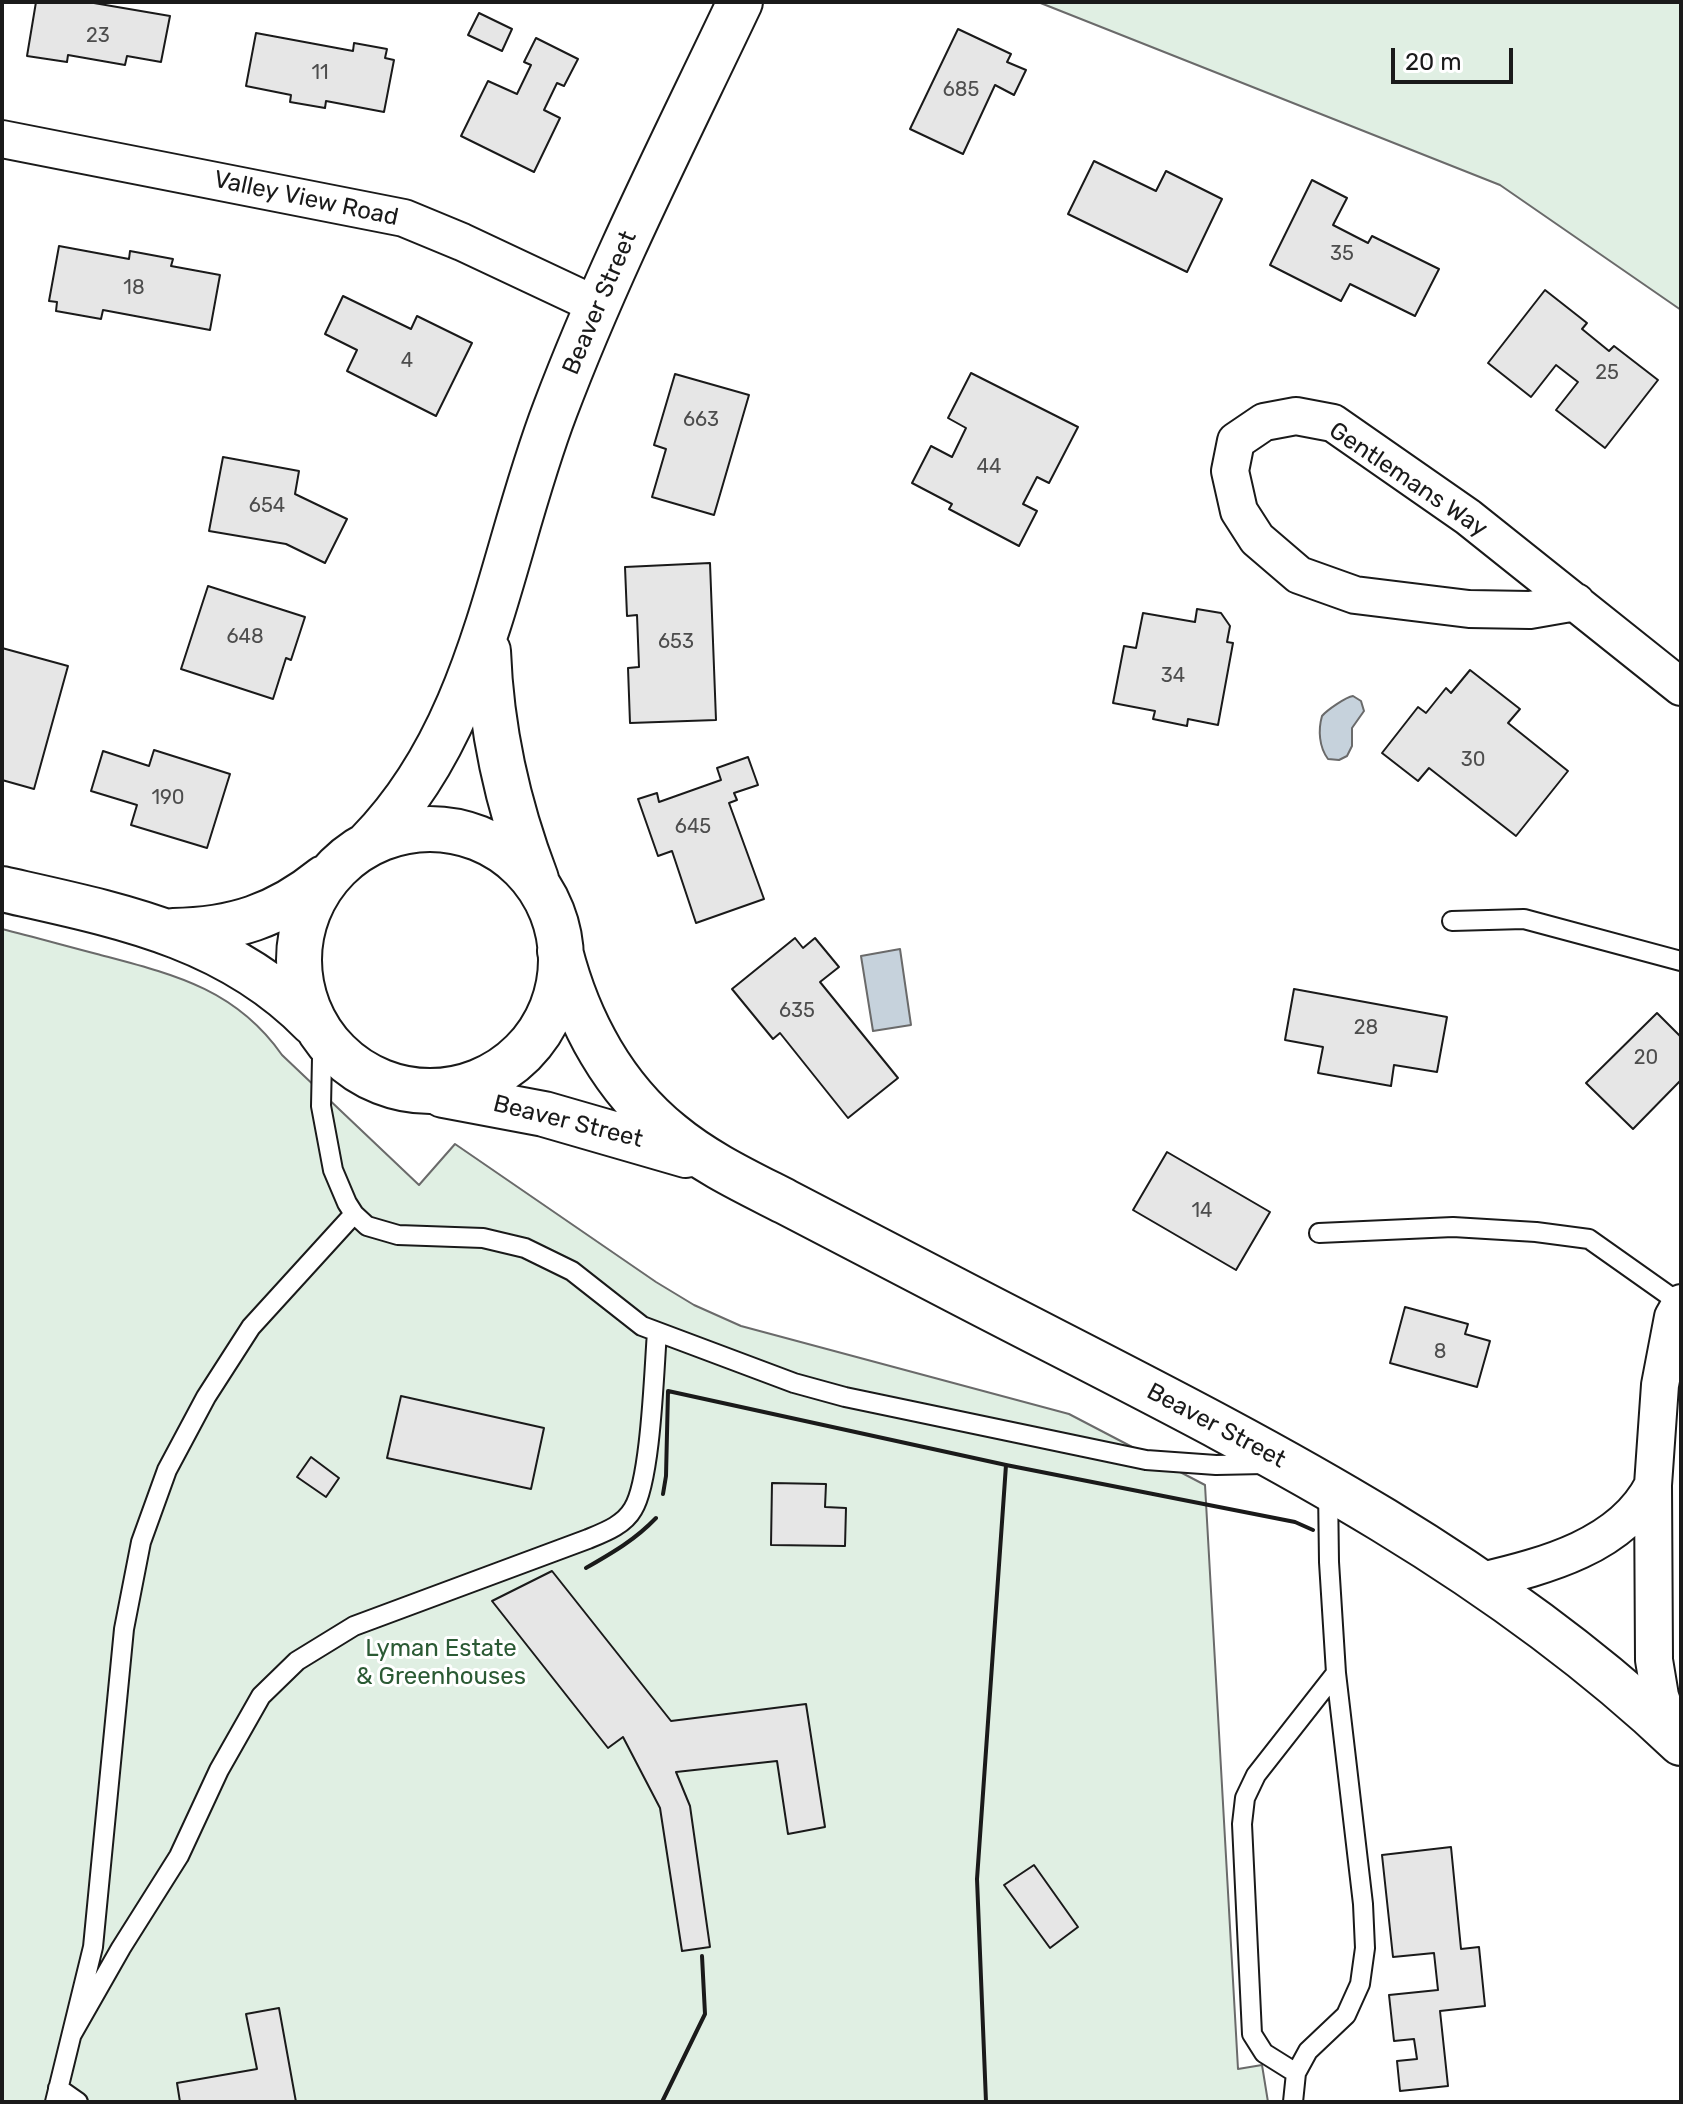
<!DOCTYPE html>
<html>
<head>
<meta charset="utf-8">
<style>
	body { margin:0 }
	#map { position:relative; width:1683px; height:2104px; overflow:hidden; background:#fff; font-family:Rubik,sans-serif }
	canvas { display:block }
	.frame { position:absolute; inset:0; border:4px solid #1a1a1a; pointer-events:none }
	.scale { position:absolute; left:1391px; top:48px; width:122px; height:36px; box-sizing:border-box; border:4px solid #1a1a1a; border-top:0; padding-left:10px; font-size:24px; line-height:28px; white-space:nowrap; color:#1a1a1a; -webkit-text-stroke:6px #fff; paint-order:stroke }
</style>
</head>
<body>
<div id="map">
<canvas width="1683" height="2104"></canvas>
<div class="frame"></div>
<div class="scale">20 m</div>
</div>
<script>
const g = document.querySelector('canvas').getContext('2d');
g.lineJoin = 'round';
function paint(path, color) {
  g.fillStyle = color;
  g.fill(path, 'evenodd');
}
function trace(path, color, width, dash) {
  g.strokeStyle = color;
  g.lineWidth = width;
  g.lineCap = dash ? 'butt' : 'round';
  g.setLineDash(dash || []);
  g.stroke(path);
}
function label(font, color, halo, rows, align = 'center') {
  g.font = font + ' Rubik,sans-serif';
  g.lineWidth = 6;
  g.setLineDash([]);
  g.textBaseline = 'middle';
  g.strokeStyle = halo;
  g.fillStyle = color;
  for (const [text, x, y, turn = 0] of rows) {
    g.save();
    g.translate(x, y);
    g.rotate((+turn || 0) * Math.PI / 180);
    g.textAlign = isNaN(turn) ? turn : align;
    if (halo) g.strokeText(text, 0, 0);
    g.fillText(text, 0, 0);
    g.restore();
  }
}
const green = new Path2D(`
	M 1038,2 L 1681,2 L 1681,310 L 1500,185 Z
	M 2,929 C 34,937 66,946 97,954 C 172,974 235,988 282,1055 L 419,1185 L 455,1144 L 656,1282 L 694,1305 L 741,1326 L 1069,1414 L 1205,1485 L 1238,2069 L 1262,2065 L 1268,2102 L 2,2102 Z`);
paint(green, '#e0efe3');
trace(green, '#6a6a6a', 2);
const water = new Path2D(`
	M 1353,696 L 1361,701 L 1364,711 L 1352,728 L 1352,746 L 1347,756 L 1339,760 L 1328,759 C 1319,747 1318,730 1322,716 C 1327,710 1346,697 1353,696 Z
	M 900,949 L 911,1025 L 873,1031 L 861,956 Z`);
paint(water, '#c6d2dc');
trace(water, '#6a6a6a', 2);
const building = new Path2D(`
	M 36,2 L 88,2 L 170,16 L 161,62 L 127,56 L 125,65 L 68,55 L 67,62 L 27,56 Z
	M 479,13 L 512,29 L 502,51 L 468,35 Z
	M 958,29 L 1011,54 L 1007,62 L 1026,70 L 1014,95 L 995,85 L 963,154 L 910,129 Z
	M 256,33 L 353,51 L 354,43 L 387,49 L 385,58 L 394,60 L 384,112 L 326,101 L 325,108 L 290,102 L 291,95 L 246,86 Z
	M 536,38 L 578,59 L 564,86 L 557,83 L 544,110 L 560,118 L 534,172 L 461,136 L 488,81 L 517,94 L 531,65 L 524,62 Z
	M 1094,161 L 1156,191 L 1166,171 L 1222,199 L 1187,272 L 1068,214 Z
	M 1312,180 L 1347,198 L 1333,225 L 1368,243 L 1372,236 L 1439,269 L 1415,316 L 1350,284 L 1341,301 L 1270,265 Z
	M 59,246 L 129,259 L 130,251 L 173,259 L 171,266 L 220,275 L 210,330 L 103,310 L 101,319 L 56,311 L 57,302 L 49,301 Z
	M 1545,290 L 1587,323 L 1582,329 L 1609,351 L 1614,346 L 1658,380 L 1605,448 L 1556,410 L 1578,382 L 1556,365 L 1531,397 L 1488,363 Z
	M 343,296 L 411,329 L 417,316 L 472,343 L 436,416 L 347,371 L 357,350 L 325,334 Z
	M 971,373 L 1078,427 L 1049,483 L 1037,477 L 1023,504 L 1037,511 L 1019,546 L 949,509 L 952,504 L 912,483 L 931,446 L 952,457 L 966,428 L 948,418 Z
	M 675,374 L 749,395 L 714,515 L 652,497 L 666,449 L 654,445 Z
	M 223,457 L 299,471 L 295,494 L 347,519 L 325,563 L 286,544 L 209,531 Z
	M 710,563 L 716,720 L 630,723 L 628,668 L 639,667 L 637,615 L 627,616 L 625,567 Z
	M 208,586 L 305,617 L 291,660 L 286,658 L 273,699 L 181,669 Z
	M 1197,609 L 1221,613 L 1230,626 L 1227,642 L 1233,643 L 1218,725 L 1188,719 L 1187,726 L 1153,719 L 1155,711 L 1113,703 L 1124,646 L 1136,648 L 1143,613 L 1195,622 Z
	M 2,648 L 68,666 L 34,789 L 2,780 Z
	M 1470,670 L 1520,709 L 1508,723 L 1568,771 L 1516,836 L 1429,768 L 1418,781 L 1382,753 L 1418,707 L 1426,713 L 1446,688 L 1451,693 Z
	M 154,750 L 230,774 L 207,848 L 131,825 L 137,805 L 91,791 L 103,751 L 149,766 Z
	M 748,757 L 758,785 L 734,793 L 737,800 L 729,803 L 764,899 L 696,923 L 672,851 L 658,856 L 638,799 L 657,793 L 659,802 L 721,780 L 717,768 Z
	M 795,938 L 803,948 L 815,938 L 839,967 L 820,982 L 898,1078 L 848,1118 L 780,1033 L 773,1039 L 732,989 Z
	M 1294,989 L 1447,1017 L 1437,1072 L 1394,1065 L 1391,1086 L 1318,1073 L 1323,1047 L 1285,1040 Z
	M 1657,1013 L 1681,1037 L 1681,1080 L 1633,1129 L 1586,1083 Z
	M 1167,1152 L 1270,1212 L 1236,1270 L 1133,1210 Z
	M 1405,1307 L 1468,1324 L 1465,1334 L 1490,1341 L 1477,1387 L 1390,1363 Z
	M 401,1396 L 544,1428 L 531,1489 L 387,1458 Z
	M 311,1457 L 339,1478 L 326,1497 L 297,1477 Z
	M 772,1483 L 826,1484 L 825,1507 L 846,1508 L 845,1546 L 771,1545 Z
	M 552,1571 L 671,1721 L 806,1704 L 825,1827 L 788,1834 L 777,1761 L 676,1772 L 690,1806 L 710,1947 L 682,1951 L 660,1808 L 623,1737 L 608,1748 L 492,1601 Z
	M 1451,1847 L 1461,1949 L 1479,1947 L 1485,2006 L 1440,2011 L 1448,2086 L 1400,2091 L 1397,2061 L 1417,2059 L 1414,2039 L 1394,2041 L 1389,1995 L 1438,1990 L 1434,1953 L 1393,1957 L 1382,1855 Z
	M 1034,1865 L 1078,1927 L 1050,1948 L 1004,1885 Z
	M 279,2008 L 296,2102 L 180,2102 L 177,2083 L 257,2069 L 246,2014 Z`);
paint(building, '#e6e6e6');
trace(building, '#1a1a1a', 2);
const lane = new Path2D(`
	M 1452,921 L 1524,919 L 1681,961
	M 318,1028 L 322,1058 L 321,1106 L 333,1170 L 347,1203 L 354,1214 L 367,1226 L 398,1235 L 483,1238 L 525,1248 L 572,1271 L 642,1326 L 794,1383 L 845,1397 L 1146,1460 L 1216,1465 L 1264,1464
	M 1319,1233 L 1453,1227 L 1536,1232 L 1589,1239 L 1681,1304
	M 72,2034 L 121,1948 L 179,1856 L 219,1770 L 261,1696 L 297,1661 L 354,1626 L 588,1539 C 605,1532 624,1525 633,1509 C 651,1480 654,1370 657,1332
	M 1296,2073 L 1264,2053 L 1252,2034 L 1242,1824 L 1245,1798 L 1256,1775 L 1336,1673
	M 58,2088 L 78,2102
	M 55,2102 L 93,1947 L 124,1629 L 141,1542 L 167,1470 L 206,1397 L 251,1327 L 354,1214
	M 1293,2102 L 1296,2073 L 1308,2051 L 1346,2015 L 1360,1984 L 1365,1948 L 1363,1904 L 1336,1673 L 1329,1562 L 1328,1489`);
const street = new Path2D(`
	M 2,139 L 404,218 L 462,242 L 596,305
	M 1576,602 L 1530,610 L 1469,609 L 1355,595 L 1299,575 L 1257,539 L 1239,511 L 1230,471 L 1236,441 L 1264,422 L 1296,416 L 1333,423 L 1468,517 L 1681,687
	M 1482,1581 C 1545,1566 1622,1546 1653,1485
	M 1674,1737 L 1660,1696 L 1654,1660 L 1653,1485 L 1660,1385 L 1673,1317 L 1681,1303`);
const secondary = new Path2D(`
	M 488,651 C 491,730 508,806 536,879
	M299 960a131 131 0 1 1 262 0a131 131 0 1 1-262 0Z
	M 368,844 C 484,726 498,559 555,410 C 608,270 676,137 740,2
	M 2,889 C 117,915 227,935 313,1023
	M 173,931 C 233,930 277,916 324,878
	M 560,951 C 578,1022 614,1088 671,1134 C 706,1163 747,1182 786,1202 C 843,1232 899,1261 955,1290 C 1210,1423 1471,1543 1681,1743
	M 443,1095 L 544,1114 L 686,1155`);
trace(lane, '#1a1a1a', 22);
trace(street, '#1a1a1a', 40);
trace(secondary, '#1a1a1a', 48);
trace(lane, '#fff', 18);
trace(street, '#fff', 36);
trace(secondary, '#fff', 44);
trace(new Path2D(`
	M 663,1494 L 666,1476 L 668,1391 L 1006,1465 L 1295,1522 L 1313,1530
	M 586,1568 C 612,1553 635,1540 656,1518
	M 662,2102 L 705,2014 L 702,1956
	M 986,2102 L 977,1879 L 1006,1465`), '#1a1a1a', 4);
label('20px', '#4d4d4d', null, [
	["23",98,36],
	["11",320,73],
	["685",961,90],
	["35",1342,254],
	["18",134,288],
	["4",407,361],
	["25",1607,373],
	["663",701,420],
	["44",989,467],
	["654",267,506],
	["648",245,637],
	["653",676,642],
	["34",1173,676],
	["30",1473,760],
	["190",168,798],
	["645",693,827],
	["635",797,1011],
	["28",1366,1028],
	["20",1646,1058],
	["14",1202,1211],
	["8",1440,1352]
]);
label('24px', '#1a1a1a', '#fff', [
	["Valley View Road",306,199,12],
	["Beaver Street",600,303,-67],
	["Gentlemans Way",1408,480,34],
	["Beaver Street",568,1122,14],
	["Beaver Street",1216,1426,28]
]);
label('24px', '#2b5a34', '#fff', [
	["Lyman Estate",441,1649],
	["& Greenhouses",441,1677]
]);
</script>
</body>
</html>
